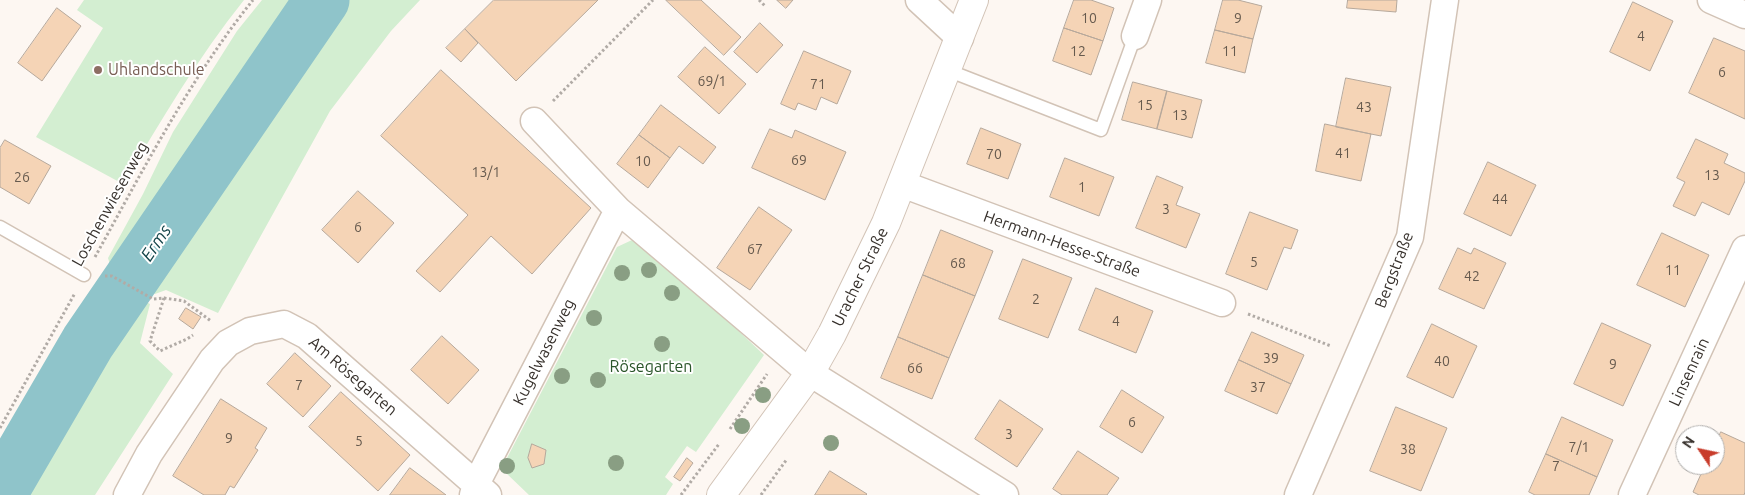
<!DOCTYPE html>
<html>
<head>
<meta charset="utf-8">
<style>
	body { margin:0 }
	#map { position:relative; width:1745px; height:495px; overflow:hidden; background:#fdf7f2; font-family:Ubuntu,sans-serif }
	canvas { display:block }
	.north { position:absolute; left:1675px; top:425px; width:50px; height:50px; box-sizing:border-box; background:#fff; border:1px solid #afadab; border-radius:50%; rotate:304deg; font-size:14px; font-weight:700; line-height:20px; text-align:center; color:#37312c }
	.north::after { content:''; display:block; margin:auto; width:18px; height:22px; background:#c83c2b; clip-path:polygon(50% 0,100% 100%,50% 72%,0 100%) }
</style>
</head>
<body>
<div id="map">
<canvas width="1745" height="495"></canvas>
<div class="north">N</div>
</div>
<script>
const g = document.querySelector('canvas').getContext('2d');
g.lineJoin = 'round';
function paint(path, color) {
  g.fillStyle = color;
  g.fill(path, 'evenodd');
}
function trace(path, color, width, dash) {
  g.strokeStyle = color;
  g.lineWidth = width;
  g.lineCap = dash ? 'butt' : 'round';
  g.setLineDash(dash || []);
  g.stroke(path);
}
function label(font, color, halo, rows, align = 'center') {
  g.font = font + ' Ubuntu,sans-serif';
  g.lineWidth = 4;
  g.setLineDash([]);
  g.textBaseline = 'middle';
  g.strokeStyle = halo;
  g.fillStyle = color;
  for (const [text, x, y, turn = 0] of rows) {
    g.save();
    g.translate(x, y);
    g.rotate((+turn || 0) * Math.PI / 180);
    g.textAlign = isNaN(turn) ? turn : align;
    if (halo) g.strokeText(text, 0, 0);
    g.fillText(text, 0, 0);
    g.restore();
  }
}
paint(new Path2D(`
	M 84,0 L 244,0 C 198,57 161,121 123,184 L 36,137 L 103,28 L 77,10 Z
	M 262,0 L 420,0 L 391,31 L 330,111 L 218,313 L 166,290 L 155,294 L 114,272 L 111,268 L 108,258 L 143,194 L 173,132 L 237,31 Z
	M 632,240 L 647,244 L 764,355 L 696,452 L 687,446 L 665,477 L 673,484 L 666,495 L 529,495 L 506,473 L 504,466 L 507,458 L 617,247 Z
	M 109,282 L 150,304 L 140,343 L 173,374 L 95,495 L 0,495 L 0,457 L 88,294 Z`), '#d3eed1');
trace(new Path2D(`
	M 0,493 L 88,342 L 322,0`), '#8fc4ca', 55);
const building = new Path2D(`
	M 494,0 L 598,0 L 516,81 L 465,29 Z
	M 666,0 L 701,0 L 741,37 L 724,55 Z
	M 777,0 L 793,0 L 786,8 Z
	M 1074,0 L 1091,0 L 1114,8 L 1103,41 L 1064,28 Z
	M 1223,0 L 1238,0 L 1262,6 L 1253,39 L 1215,30 Z
	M 1348,0 L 1397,0 L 1396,12 L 1347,8 Z
	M 1633,2 L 1673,21 L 1650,71 L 1610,52 Z
	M 57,8 L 81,26 L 42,81 L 18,63 Z
	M 760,23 L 783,45 L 757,73 L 734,52 Z
	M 1064,28 L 1103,41 L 1091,75 L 1053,61 Z
	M 465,29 L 478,43 L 461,62 L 446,48 Z
	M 1215,30 L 1253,39 L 1245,73 L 1206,63 Z
	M 1714,38 L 1745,51 L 1745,119 L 1689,93 Z
	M 705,47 L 746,84 L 719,114 L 678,77 Z
	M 804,51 L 851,71 L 837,104 L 821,97 L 816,110 L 798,103 L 795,110 L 781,104 Z
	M 441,70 L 591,208 L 532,274 L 491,236 L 440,292 L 416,271 L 468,215 L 381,136 Z
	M 1346,78 L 1391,87 L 1381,136 L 1336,127 Z
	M 1133,82 L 1167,91 L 1157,129 L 1122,120 Z
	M 1167,91 L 1202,100 L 1192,138 L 1157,129 Z
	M 661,105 L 716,147 L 703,164 L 679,146 L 670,158 L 639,135 Z
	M 1325,124 L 1371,134 L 1361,181 L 1316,171 Z
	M 981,128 L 1021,144 L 1008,179 L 967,164 Z
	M 770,129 L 792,138 L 795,130 L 846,152 L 825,200 L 752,168 Z
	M 639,135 L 670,158 L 648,188 L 617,164 Z
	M 1696,139 L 1728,154 L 1724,163 L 1745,173 L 1745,181 L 1729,215 L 1702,202 L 1695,216 L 1673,206 L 1685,182 L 1677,178 Z
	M 5,140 L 51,166 L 29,204 L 0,187 L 0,148 Z
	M 1065,158 L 1114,177 L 1099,216 L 1050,197 Z
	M 1488,162 L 1536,185 L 1511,236 L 1464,214 Z
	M 1157,176 L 1183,187 L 1176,205 L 1200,214 L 1186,248 L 1136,228 Z
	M 358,191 L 394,223 L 358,263 L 322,230 Z
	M 759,207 L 792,230 L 750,290 L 717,268 Z
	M 1250,212 L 1298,230 L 1291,249 L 1284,247 L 1267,290 L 1226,274 Z
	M 941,230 L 993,251 L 975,296 L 923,275 Z
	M 1662,233 L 1709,255 L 1685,307 L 1637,285 Z
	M 1458,248 L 1471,254 L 1474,248 L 1506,263 L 1484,309 L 1439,289 Z
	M 1023,259 L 1072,278 L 1048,338 L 999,319 Z
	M 923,275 L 975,296 L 949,358 L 898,337 Z
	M 1096,288 L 1153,311 L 1136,353 L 1079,330 Z
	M 186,308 L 201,317 L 193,329 L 179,319 Z
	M 1602,323 L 1651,345 L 1623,406 L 1574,384 Z
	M 1432,324 L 1477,346 L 1453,398 L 1407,377 Z
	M 1252,332 L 1304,355 L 1291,384 L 1239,360 Z
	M 442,336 L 479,370 L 448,404 L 411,370 Z
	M 898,337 L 949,358 L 932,399 L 881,378 Z
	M 295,353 L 331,386 L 303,417 L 267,384 Z
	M 1239,360 L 1291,384 L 1277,414 L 1225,391 Z
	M 1122,390 L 1164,417 L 1142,453 L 1100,427 Z
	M 341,392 L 410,455 L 378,491 L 309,427 Z
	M 221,399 L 267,428 L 255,448 L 258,450 L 234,488 L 230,486 L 225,495 L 204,495 L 173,476 Z
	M 1000,400 L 1043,429 L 1017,467 L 975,439 Z
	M 1396,407 L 1447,428 L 1421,491 L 1370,471 Z
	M 1562,417 L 1613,440 L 1597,477 L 1546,454 Z
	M 1721,432 L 1745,443 L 1745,492 L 1744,495 L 1699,495 L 1693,492 L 1705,465 L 1715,465 L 1715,445 Z
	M 532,444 L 546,450 L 544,464 L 532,468 L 528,458 Z
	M 1078,451 L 1119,478 L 1107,495 L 1062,495 L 1053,489 Z
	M 1546,454 L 1597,477 L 1589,495 L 1535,495 L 1529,492 Z
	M 687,458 L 693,463 L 680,481 L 674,477 Z
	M 410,468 L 446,495 L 390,495 Z
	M 830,471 L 867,494 L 866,495 L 815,495 Z`);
paint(building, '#f5d4b6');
trace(building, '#b6a89b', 1);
const lane = new Path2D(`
	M 947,70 L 1101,130 L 1135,36
	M 0,227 L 84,275`);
const street = new Path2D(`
	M 919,0 L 960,38
	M 1711,0 L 1745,15
	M 1135,36 L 1148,0
	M 534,121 L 618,210
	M 902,184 L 1222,303
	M 127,495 L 149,454 L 212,360 L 228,343 L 250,331 L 284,324 L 307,336 L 488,495
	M 473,495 L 476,484 L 618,210 L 810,373 L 1005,495
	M 1298,495 L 1410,237 L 1445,0
	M 1632,495 L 1745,249`);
const secondary = new Path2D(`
	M 721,495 L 810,373 L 832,334 L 886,223 L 974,0`);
trace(lane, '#d2c3b6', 15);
trace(street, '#d2c3b6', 29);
trace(secondary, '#d2c3b6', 30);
trace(new Path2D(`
	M 759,0 L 765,6
	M 553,101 L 653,0
	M 95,257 C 143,170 191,77 253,0
	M 105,276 L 112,276 L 153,299 L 164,298 L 150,341 L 160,351 L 187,339 L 193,335
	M 164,298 L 184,301 L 211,321
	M 1248,314 L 1331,346
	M 0,428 L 75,293
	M 730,429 L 767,374
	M 681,495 L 719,444
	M 761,495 L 787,459`), '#b1aba6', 3, [2.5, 2.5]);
trace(lane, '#fff', 12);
trace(street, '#fff', 26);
trace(secondary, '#fff', 28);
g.fillStyle = '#899e83';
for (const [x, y] of [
	[649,270],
	[622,273],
	[672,293],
	[594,318],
	[662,344],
	[562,376],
	[598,380],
	[763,395],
	[742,426],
	[831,443],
	[616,463],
	[507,466]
]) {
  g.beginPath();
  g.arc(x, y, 8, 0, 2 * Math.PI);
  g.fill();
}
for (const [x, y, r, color] of [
	[98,70,5,"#8d6e63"]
]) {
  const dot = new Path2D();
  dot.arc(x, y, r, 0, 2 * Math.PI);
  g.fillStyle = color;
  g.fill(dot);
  trace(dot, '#fff', 2);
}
label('14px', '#665a4e', null, [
	["10",1089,18],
	["9",1238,18],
	["4",1641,36],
	["12",1078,51],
	["11",1230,51],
	["6",1722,72],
	["69/1",712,81],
	["71",818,84],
	["15",1145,105],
	["43",1364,107],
	["13",1180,115],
	["41",1343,153],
	["70",994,154],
	["69",799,160],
	["10",643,161],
	["13/1",486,172],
	["13",1712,175],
	["26",22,177],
	["1",1082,187],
	["44",1500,199],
	["3",1166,209],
	["6",358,227],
	["67",755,249],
	["5",1254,262],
	["68",958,263],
	["11",1673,270],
	["42",1472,276],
	["2",1036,299],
	["4",1116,321],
	["39",1271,358],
	["40",1442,361],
	["9",1613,364],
	["66",915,368],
	["7",299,385],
	["37",1258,387],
	["6",1132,422],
	["3",1009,434],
	["9",229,438],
	["5",359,441],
	["7/1",1579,447],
	["38",1408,449],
	["7",1556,466]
]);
label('16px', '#785e54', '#fff', [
	["Uhlandschule",108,70]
], 'left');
label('16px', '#37312c', '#fff', [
	["Loschenwiesenweg",110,204,-61],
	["Hermann-Hesse-Straße",1062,244,20],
	["Bergstraße",1394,270,-69],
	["Uracher Straße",860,277,-64],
	["Kugelwasenweg",544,352,-63],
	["Linsenrain",1689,372,-65],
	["Am Rösegarten",353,376,41]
]);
label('16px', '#2a5529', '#fff', [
	["Rösegarten",651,367]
]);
label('italic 18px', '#16464b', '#fff', [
	["Erms",156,243,-56]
]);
</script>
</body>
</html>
